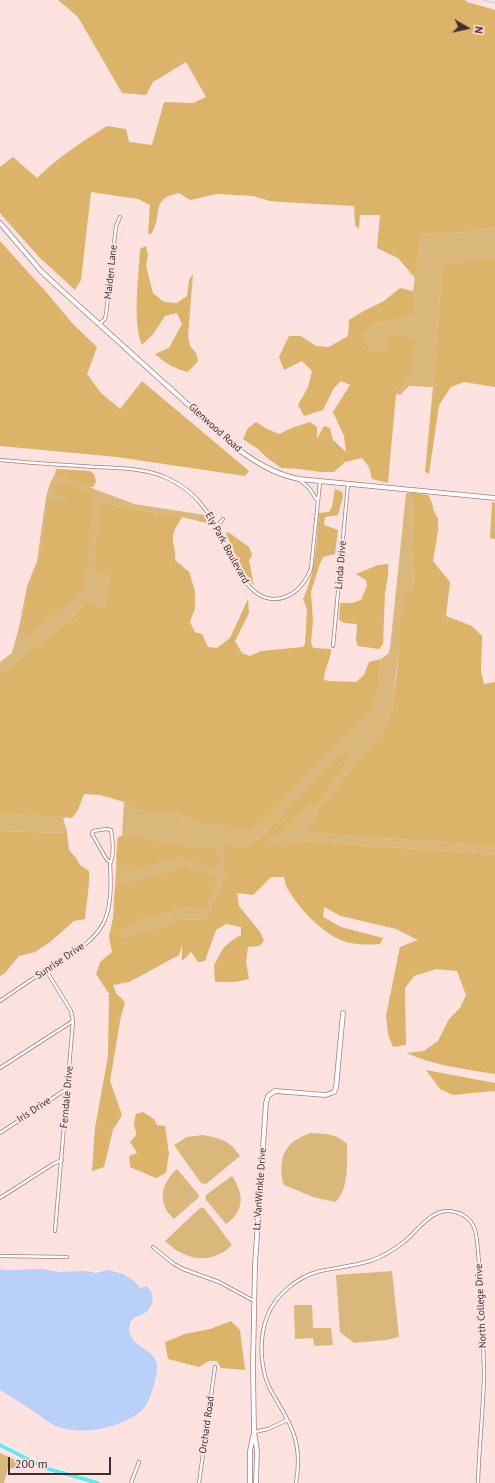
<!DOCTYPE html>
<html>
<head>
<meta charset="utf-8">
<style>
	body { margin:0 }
	#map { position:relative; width:495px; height:1483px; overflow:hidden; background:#fde2e0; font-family:"PT Sans",sans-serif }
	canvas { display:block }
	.north { position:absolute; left:447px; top:8px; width:40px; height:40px; -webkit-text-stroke:3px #fde2e0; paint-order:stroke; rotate:99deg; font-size:11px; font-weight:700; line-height:16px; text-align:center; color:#3f2e2d }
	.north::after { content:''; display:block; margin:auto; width:14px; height:18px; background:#3f2e2d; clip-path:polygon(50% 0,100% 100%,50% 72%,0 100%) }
	.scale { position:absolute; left:8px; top:1457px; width:103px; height:18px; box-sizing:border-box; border:2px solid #3f2e2d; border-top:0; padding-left:5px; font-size:12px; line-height:14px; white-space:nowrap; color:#3f2e2d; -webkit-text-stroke:3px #fde2e0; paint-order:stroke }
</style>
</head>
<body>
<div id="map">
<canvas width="495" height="1483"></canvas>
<div class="north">N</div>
<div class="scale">200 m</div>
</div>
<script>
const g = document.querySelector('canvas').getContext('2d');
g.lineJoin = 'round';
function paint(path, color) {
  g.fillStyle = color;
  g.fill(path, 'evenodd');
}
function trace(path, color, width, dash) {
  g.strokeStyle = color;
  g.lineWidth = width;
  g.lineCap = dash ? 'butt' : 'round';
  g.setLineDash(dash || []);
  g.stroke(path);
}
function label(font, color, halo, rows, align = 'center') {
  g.font = font + ' "PT Sans",sans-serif';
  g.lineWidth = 4;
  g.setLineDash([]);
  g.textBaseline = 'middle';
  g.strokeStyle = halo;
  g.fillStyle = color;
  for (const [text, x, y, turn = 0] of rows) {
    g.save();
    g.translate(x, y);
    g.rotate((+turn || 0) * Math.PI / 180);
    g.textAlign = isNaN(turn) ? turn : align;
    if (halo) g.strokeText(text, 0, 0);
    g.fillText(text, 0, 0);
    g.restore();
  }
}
paint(new Path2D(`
	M 495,227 L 495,257 L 444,263 L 442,268 L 433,387 L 409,386 L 400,395 L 396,394 L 408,381 L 388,337 L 388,349 L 371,351 L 362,335 L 375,324 L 416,315 L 413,291 L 421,235 L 467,232 Z
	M 55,474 L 134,504 L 205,515 L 210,524 L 182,517 L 116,506 L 100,500 L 110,575 L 104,606 L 94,604 L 87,600 L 71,619 L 0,674 L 0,662 L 12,653 L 20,623 L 27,586 L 37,561 L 46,497 L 50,483 Z
	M 408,493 L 413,493 L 412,549 L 414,585 L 405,594 L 392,708 L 384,729 L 317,810 L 315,822 L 309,830 L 313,833 L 495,846 L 495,854 L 298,841 L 283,846 L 263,846 L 271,837 L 283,834 L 309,805 L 315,808 L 350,758 L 283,815 L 249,847 L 241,847 L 225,843 L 225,875 L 209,912 L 203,920 L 179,919 L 169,924 L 125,937 L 119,932 L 141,920 L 160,916 L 182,908 L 199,909 L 182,867 L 115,885 L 118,837 L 122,836 L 124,802 L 134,810 L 173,813 L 199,823 L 379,684 L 381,659 L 388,654 L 390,648 L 406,494 Z
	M 0,813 L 63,817 L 67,833 L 0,831 Z
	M 310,1133 C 325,1134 336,1133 347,1144 C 347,1162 349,1191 335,1202 L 313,1197 L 284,1185 C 280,1174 280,1155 289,1146 C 294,1140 303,1136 310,1133 Z
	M 203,1135 C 221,1138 230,1141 240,1156 L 206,1184 L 201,1183 L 174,1145 L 187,1137 Z
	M 177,1169 L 199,1195 L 198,1198 L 174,1219 C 171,1216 167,1212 166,1209 C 158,1194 166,1178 177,1169 Z
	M 232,1176 C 244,1193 245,1211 226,1224 L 206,1200 L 206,1195 Z
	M 200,1208 L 204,1208 L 232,1245 C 211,1266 184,1260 165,1241 Z
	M 392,1271 L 399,1337 L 387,1340 L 354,1343 L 340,1332 L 336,1275 Z
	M 294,1305 L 312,1305 L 313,1328 L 331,1328 L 333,1345 L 314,1346 L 313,1338 L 295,1339 Z
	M 0,1453 L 19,1462 L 16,1469 L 8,1468 L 4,1483 L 0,1483 Z`), '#dab87b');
paint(new Path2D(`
	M 58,0 L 465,0 L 467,2 L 495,10 L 495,227 L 467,232 L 421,235 L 415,278 L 398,258 L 377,248 L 380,215 L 360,215 L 359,229 L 355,225 L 354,206 L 282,202 L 270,201 L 253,196 L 217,194 L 190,200 L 179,193 C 149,199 164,214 151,234 L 148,234 L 150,205 L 138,199 L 91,192 L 81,280 L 75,290 L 39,257 L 0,213 L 0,167 L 13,157 L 37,178 C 58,157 82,142 107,126 L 126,129 L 129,142 L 152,145 L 164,102 L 193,103 L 206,97 L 186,62 L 153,82 L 146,95 L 122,93 L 78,17 Z
	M 0,241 L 47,293 L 73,324 L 97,347 L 87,374 L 100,392 L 120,409 L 142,381 L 249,471 L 245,476 L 117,457 L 0,446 Z
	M 146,246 L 148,255 L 146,266 L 153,293 L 164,302 L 177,303 L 187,296 L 189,280 L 193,274 L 188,336 L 190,346 L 196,353 L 198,361 L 188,372 C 175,369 165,363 155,354 L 169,348 L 182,324 L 177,313 L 165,316 L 153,334 L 142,345 C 132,322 139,276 140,249 Z
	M 495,257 L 495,387 L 464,382 L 451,387 L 439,405 L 429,474 L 425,472 L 433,387 L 442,268 L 444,263 Z
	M 400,288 L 413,291 L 416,315 L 375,324 L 362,335 L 371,351 L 388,349 L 388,337 L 405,336 L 416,341 L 408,381 L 396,394 L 388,483 L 372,479 L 369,467 L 362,458 L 345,462 L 334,472 L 321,472 L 299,469 L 281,468 L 266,457 L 258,449 L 243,439 L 248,428 L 256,422 L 267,429 L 279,434 L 292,428 L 310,422 L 317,427 L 317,439 L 324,426 L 330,428 L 333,440 L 346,452 L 344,436 L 333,412 L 350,385 L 341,381 L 334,388 L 323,410 L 304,416 L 298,405 L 308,387 L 312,371 L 302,361 L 284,370 L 279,357 L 289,336 L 301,336 L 316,346 L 329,347 L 348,336 L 349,320 L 362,312 L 384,301 Z
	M 56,469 L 90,471 L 94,474 L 96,482 L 93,487 L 87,487 L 55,474 Z
	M 62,483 L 87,492 L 92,498 L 87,570 L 83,585 L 74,600 L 51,616 L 27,636 L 23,632 L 24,612 L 30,584 L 41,558 L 46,510 L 51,500 L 66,503 L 69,498 L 57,495 L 54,487 Z
	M 335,489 L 342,492 L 343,496 L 338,515 L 325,517 L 324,525 L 338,530 L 335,554 L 323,557 L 319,566 L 311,592 L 313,621 L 311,642 L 313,648 L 331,649 C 331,660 324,669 324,680 L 329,681 L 356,682 L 364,675 L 369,662 L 381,659 L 379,684 L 370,709 L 262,822 L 252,828 L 199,823 L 173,813 L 133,810 L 124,802 L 100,795 L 84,794 L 78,810 L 72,818 L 0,813 L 0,674 L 71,619 L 87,600 L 94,604 L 104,606 L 110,575 L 97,573 L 95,564 L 100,500 L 116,506 L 182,517 C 178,524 172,532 173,541 C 174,548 176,552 175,560 L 189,572 L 195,591 L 195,608 L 190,622 L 195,632 L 202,634 L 208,647 L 217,648 L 230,638 L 248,599 L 249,613 L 235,641 L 242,653 L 250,656 L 261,651 L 303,647 L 305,644 L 307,609 L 303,599 C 316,572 316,543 319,513 L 329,512 L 332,507 Z
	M 413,493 L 428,495 C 434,503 431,509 438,518 L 438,531 L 433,561 L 450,582 L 446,616 L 472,626 L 482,636 L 481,671 L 484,684 L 495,682 L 495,846 L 312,833 L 308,830 L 315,822 L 317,810 L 384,729 L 392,708 L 397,670 L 401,615 L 405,594 L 414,585 L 412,549 Z
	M 492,502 L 495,503 L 495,539 L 490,538 Z
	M 228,532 L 249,547 L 252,555 L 249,560 L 254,586 L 241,567 L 226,533 Z
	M 388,564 L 388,576 L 385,593 L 383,644 L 379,649 L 358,646 L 356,641 L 357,624 L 344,623 L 339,620 L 340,603 L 352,603 L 361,600 L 367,586 L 366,580 L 356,574 L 378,565 Z
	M 347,753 L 350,758 L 315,808 L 309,805 L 283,834 L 271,837 L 263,846 L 283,846 L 298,841 L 495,854 L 495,1074 C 466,1069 434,1066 407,1053 L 424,1051 L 438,1041 L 449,1019 L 460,1008 L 466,995 L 457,971 L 436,969 L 414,976 L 405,988 L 406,1045 L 393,1047 L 388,1034 L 386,1016 L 400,947 L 418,940 L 396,929 L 341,916 L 324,907 L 323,917 L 341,927 L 383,938 L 380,944 C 368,945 355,945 343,941 C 323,933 300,910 289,891 C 286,887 285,882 284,877 L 271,877 L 253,895 L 237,893 L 239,906 L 260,932 L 264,941 L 259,946 L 248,947 L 246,962 L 249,979 L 235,982 L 215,982 L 214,965 L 224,947 L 234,939 L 241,935 L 241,927 L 226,924 L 216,930 L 205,961 L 198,962 L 191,952 L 182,961 L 182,945 L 179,955 L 129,982 L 113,985 L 116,993 L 125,1002 L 120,1021 L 110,1081 L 122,1115 L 113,1130 L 104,1167 L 92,1171 L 95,1128 L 108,1056 L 109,994 L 96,974 L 100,962 L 112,952 L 109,937 L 113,918 L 115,885 L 182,867 L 214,875 L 217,879 L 206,906 L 199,909 L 182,908 L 160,916 L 141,920 L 119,932 L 125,937 L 169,924 L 179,919 L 203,920 L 209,912 L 225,875 L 225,843 L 241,847 L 249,847 L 283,815 L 340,755 Z
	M 0,831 L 67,833 L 69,850 L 76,858 L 80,865 L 89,871 C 90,887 86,903 85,919 L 74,921 L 50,942 L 35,952 L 19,956 L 5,973 L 0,976 Z
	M 122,836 L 128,838 L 142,838 L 193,848 L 213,847 L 220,859 L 212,868 L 198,863 L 185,857 L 178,857 L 140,868 L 127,873 C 112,866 117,851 118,837 Z
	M 426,1070 L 495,1083 L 495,1092 L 493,1091 L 453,1095 L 440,1089 Z
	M 143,1112 L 154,1119 L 157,1125 L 165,1126 L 169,1154 L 166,1173 L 156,1178 L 130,1167 L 129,1156 L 137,1153 L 130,1142 C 139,1133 136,1135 134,1124 C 134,1121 135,1117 136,1114 Z
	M 231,1321 L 240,1330 L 245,1370 L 221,1368 L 217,1361 L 209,1361 L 199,1367 L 168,1359 L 165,1342 L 185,1334 L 210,1329 Z`), '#dbb469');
paint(new Path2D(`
	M 0,1269 L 7,1270 L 42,1269 L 59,1272 L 85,1271 L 96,1273 L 108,1270 L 123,1274 L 134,1281 L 140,1288 L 146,1286 C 155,1292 155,1305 146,1312 C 141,1317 132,1315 130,1324 C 124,1346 155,1348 157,1364 C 158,1374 151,1400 144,1408 C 127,1427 80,1437 56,1426 C 49,1423 42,1417 36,1413 C 24,1405 12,1397 0,1390 Z`), '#b9d0f9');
trace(new Path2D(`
	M 482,0 L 495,3`), '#b9d0f9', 1);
const street = new Path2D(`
	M 99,324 L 105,319 L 106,314 L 116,226 L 120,217
	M 0,460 C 32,463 64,465 96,467 C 119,468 143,468 165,477 C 178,483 192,492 201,504 C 207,511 212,518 217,526 C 229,550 247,611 285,597 C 299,592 306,581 311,569 L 320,482
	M 300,480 L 309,488 L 317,500
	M 217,526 L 223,519
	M 333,646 L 348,484
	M 106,829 L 111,830 C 113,841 114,852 111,862 L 107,860 L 92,834 L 93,831 Z
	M 46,970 L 71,1011 L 73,1021 L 55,1231
	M 0,1001 C 16,990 32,979 48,969 C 68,956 93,944 104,922 C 112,904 111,882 110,862
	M 0,1068 L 73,1021
	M 0,1133 L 68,1088
	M 0,1198 L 53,1164 L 62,1160
	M 153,1247 L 174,1264 L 183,1269 L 219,1282 L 254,1301
	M 0,1256 L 67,1257
	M 254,1432 L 268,1429 L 287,1420
	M 131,1483 L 139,1462
	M 199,1483 L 215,1367
	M 296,1483 C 299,1466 299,1448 293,1432 C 287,1416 277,1402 269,1387 C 260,1366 259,1338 267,1317 C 275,1295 297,1277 320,1271 C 336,1268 353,1266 370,1261 C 382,1257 395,1249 405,1241 C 418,1230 431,1210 449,1211 C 460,1212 469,1217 474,1227 C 479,1239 479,1271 480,1285 C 481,1315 484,1347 484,1377 C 483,1412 479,1448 478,1483`);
const secondary = new Path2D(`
	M 0,223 L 41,271 L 58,287 L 235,447 C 255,462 274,474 299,479 L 495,498
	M 250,1483 L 250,1451 L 253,1436
	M 256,1483 L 257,1451 L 254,1432 L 253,1366 L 255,1264 L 266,1103 L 268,1096 L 275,1091 L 326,1095 L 334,1092 L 336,1088 L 343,1013`);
const primary = new Path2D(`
	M 0,1445 L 45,1468 L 98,1483`);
trace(street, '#a67d7b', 4);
trace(secondary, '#a67d7b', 5.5);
trace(primary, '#fff', 5.5);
trace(street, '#fff', 2.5);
trace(secondary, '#fff', 4);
trace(primary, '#66e7ee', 4);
label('10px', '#3f2e2d', '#fde2e0', [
	["Maiden Lane",111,272,-84],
	["Glenwood Road",215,428,42],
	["Ely Park Boulevard",227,548,61],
	["Linda Drive",341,565,-85],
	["Sunrise Drive",60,961,-34],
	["Ferndale Drive",67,1097,-85],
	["Iris Drive",34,1110,-33],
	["Lt. VanWinkle Drive",260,1189,-86],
	["North College Drive",481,1306,-93],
	["Orchard Road",207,1425,-82]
]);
</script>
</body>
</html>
